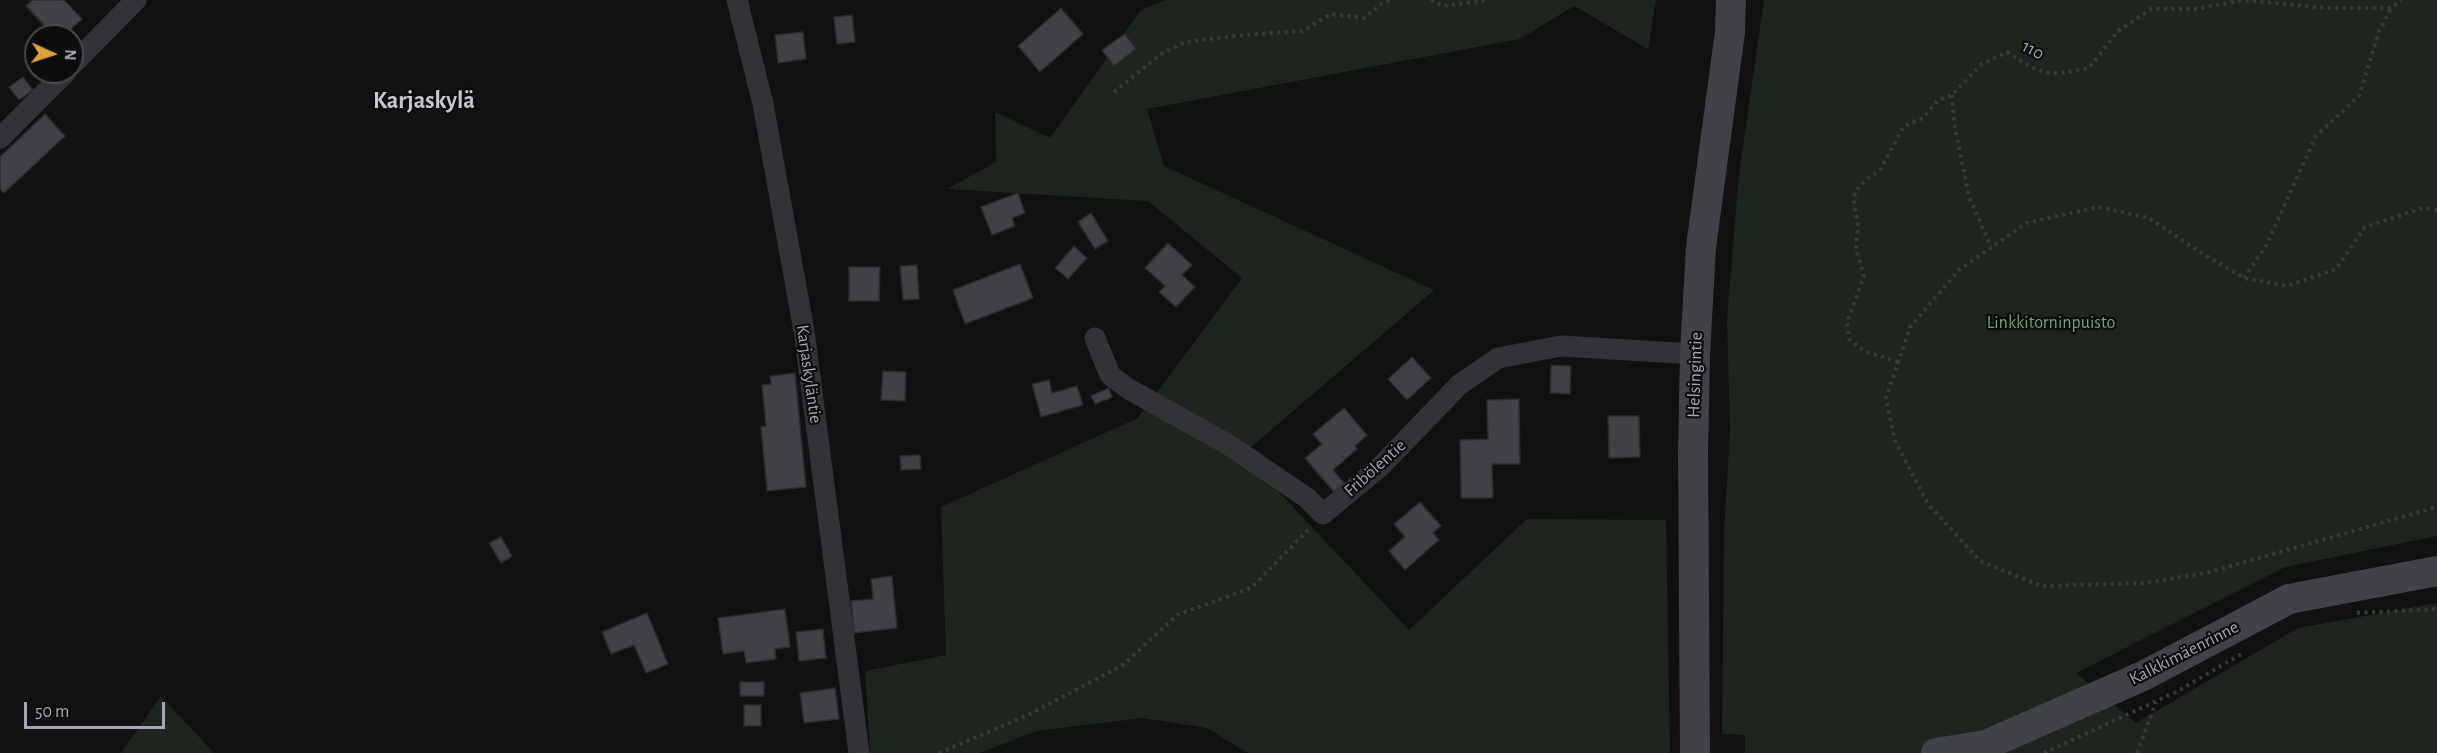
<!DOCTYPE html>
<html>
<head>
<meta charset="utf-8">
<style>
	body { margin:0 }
	#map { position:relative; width:2437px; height:753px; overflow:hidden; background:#111112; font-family:"Alegreya Sans",sans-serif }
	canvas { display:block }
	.north { position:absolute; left:24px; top:24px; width:60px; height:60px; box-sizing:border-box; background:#0c0c0d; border:2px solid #494a4f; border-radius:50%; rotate:93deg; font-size:16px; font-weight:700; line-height:24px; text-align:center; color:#a4a8b2 }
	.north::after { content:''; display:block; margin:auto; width:21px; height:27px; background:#dda43e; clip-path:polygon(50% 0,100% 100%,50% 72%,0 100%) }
	.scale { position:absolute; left:24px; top:702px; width:141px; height:27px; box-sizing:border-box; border:3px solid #a4a8b2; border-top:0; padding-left:8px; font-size:18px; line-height:21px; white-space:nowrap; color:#a4a8b2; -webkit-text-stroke:4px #0c0c0d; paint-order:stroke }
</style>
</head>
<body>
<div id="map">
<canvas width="2437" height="753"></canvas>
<div class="north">N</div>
<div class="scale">50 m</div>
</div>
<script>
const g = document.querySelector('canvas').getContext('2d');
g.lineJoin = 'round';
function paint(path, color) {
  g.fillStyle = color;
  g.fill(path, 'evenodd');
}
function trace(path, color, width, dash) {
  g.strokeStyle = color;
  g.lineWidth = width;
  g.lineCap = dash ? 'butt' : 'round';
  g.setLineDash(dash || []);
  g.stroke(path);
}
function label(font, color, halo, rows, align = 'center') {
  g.font = font + ' "Alegreya Sans",sans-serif';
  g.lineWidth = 4.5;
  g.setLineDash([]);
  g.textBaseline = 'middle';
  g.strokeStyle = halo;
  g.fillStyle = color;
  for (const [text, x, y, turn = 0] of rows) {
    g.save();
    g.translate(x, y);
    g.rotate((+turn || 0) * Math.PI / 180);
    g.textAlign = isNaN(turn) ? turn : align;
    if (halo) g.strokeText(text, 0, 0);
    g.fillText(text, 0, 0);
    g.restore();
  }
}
paint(new Path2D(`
	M 1165,0 L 1656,0 L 1648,49 L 1574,6 L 1520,39 L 1147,109 L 1164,166 L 1434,290 L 1243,454 L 1409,630 L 1527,519 L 1666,520 L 1670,753 L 1248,753 L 1207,728 L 1143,718 L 1037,731 L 980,753 L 870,753 L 865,671 L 946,655 L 941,507 L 1138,418 L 1242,278 L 1148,201 L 947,189 L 996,162 L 995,112 L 1050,138 L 1141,10 Z
	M 1764,0 L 2437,0 L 2437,536 L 2285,567 L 2076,673 L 2136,723 L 2298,628 L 2437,603 L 2437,753 L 1745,753 L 1745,735 L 1722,734 L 1724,533 L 1730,430 L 1727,319 L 1739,174 Z
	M 161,696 L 214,753 L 121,753 Z`), '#1e251e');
const building = new Path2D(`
	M 32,0 L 64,0 L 82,19 L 64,36 L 54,36 L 26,6 Z
	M 1061,8 L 1083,34 L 1040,72 L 1018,46 Z
	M 852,15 L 855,42 L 837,44 L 834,17 Z
	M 803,32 L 806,59 L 778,63 L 775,35 Z
	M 1125,34 L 1136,49 L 1114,66 L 1102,50 Z
	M 23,77 L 33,90 L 19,100 L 9,87 Z
	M 45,114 L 65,136 L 4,193 L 0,189 L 0,157 Z
	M 1018,193 L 1025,213 L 1012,218 L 1015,226 L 992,235 L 981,207 Z
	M 1091,213 L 1108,241 L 1095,249 L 1078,222 Z
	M 1168,243 L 1192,265 L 1182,275 L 1195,287 L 1176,307 L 1159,292 L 1165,286 L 1145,268 Z
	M 1074,246 L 1087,258 L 1068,279 L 1055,268 Z
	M 1020,264 L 1033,298 L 965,324 L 953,290 Z
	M 917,265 L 919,299 L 903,300 L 900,266 Z
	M 849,267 L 880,267 L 879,301 L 849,301 Z
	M 1412,357 L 1431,378 L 1407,400 L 1388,379 Z
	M 1551,365 L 1571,366 L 1570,394 L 1550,393 Z
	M 883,371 L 906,372 L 905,401 L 881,400 Z
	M 795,373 L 806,487 L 767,491 L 761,427 L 766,426 L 762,385 L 771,384 L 770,376 Z
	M 1049,380 L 1052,393 L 1077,386 L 1083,405 L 1041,417 L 1032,384 Z
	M 1109,388 L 1112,397 L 1095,404 L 1091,396 Z
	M 1519,399 L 1520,464 L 1492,464 L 1493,498 L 1461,498 L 1460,440 L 1488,439 L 1487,400 Z
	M 1344,408 L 1367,435 L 1355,446 L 1357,449 L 1333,470 L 1344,483 L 1334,492 L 1305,458 L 1322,444 L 1313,434 Z
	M 1608,416 L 1639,416 L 1640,457 L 1609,458 Z
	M 920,455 L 921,469 L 901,470 L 900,456 Z
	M 1420,502 L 1441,526 L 1433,533 L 1439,540 L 1405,570 L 1389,551 L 1405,537 L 1394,524 Z
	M 501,537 L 512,556 L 501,563 L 489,543 Z
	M 892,576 L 897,628 L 854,633 L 851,601 L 873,599 L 871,579 Z
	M 785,609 L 790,647 L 775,649 L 776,659 L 746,663 L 744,651 L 723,654 L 718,618 Z
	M 647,613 L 668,664 L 646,673 L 634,645 L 611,654 L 602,632 Z
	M 823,629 L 826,658 L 799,661 L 796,632 Z
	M 740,682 L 764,682 L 764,696 L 740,696 Z
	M 835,688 L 839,719 L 804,723 L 800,693 Z
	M 744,705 L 761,705 L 761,726 L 744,726 Z`);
paint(building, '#404145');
trace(building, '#2b2b2e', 1.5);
trace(new Path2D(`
	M 1431,0 L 1443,6 L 1487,0
	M 1114,92 L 1161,54 L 1185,42 L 1243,35 L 1302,31 L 1331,14 L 1365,18 L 1381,4 L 1391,0
	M 1952,95 L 1954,122 L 1969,197 L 1991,247
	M 2437,210 L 2423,208 L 2365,227 L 2336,269 L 2287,286 L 2244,278 L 2203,254 L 2149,218 L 2098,207 L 2026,223 L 1959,270 L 1910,327 L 1886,398 L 1895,441 L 1928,504 L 1980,561 L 2041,586 L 2145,583 L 2210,572 L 2437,507
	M 2244,278 L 2266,246 L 2316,136 L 2359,96 L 2379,32 L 2391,8
	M 1898,362 L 1864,351 L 1849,339 L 1847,323 L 1864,276 L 1856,249 L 1858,225 L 1854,204 L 1855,192 L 1865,180 L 1880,170 L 1904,126 L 1923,118 L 1938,100 L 1952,95 L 1982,64 L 2007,52 C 2042,75 2047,77 2089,68 L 2118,31 L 2151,9 L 2196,9 L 2243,0 L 2327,8 L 2391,8 L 2401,0
	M 2357,613 L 2437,609
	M 939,753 L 1028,715 L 1123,665 L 1177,615 L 1251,588 L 1310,528
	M 2044,753 L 2176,692 L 2243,653
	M 2137,753 L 2156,702`), '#393a3e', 4, [3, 4.5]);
trace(new Path2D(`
	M 737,0 L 763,104 L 804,331 L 859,753
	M 72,65 L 136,0
	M 0,138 L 66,72
	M 1095,338 L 1110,375 L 1127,388 L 1229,445 L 1307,498 L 1323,514 L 1381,466 L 1459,385 L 1498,358 L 1561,346 L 1695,354`), '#333337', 21);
trace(new Path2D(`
	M 1695,753 L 1693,452 L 1695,354 L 1701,247 L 1730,32 L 1731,0
	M 1936,753 L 1986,745 L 2143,676 L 2289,599 L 2437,571`), '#414247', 30);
label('18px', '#a4a8b2', '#0c0c0d', [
	["110",2033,50,28],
	["Karjaskyläntie",809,374,82],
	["Helsingintie",1695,375,-88],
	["Fribölentie",1375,468,-42],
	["Kalkkimäenrinne",2184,653,-27]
]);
label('18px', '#7d9b7e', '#0c0c0d', [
	["Linkkitorninpuisto",2051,323]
]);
label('bold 24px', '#c4c7ce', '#0c0c0d', [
	["Karjaskylä",424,101]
]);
</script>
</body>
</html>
